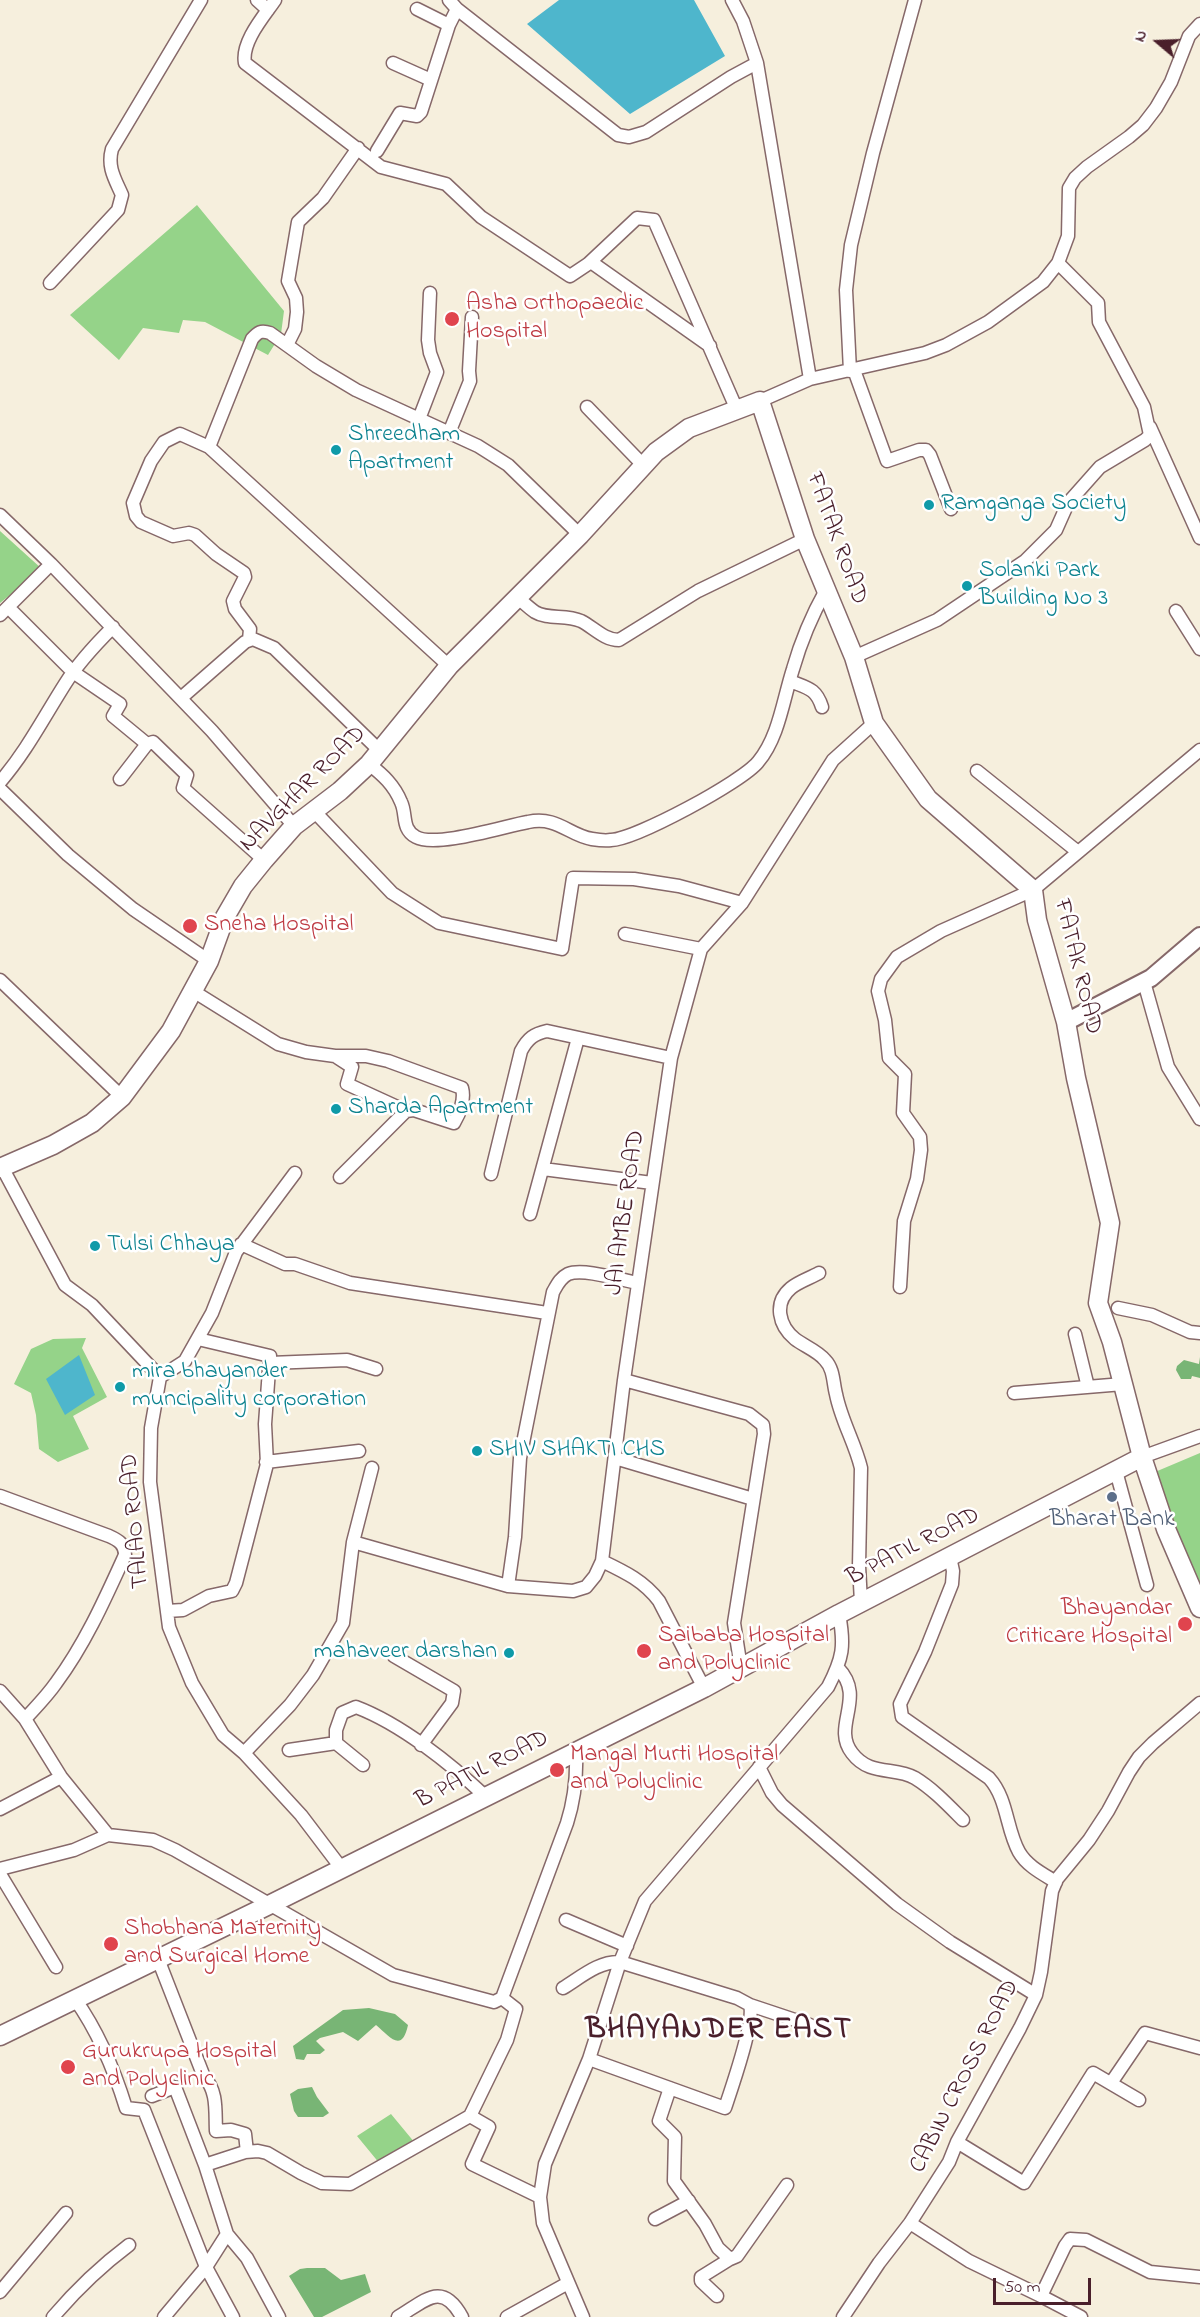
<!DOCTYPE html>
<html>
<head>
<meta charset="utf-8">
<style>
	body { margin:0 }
	#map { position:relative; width:1200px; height:2317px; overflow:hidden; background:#f6efdd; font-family:"Indie Flower",sans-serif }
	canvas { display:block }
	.north { position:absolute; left:1128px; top:12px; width:60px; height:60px; -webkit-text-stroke:4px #fff; paint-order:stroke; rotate:289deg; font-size:16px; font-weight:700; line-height:24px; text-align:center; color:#4a1f2b }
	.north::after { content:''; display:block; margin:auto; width:21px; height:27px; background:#4a1f2b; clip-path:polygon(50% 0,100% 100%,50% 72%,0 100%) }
	.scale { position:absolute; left:993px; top:2278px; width:98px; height:27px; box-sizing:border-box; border:3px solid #4a1f2b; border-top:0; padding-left:8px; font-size:18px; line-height:21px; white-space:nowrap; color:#4a1f2b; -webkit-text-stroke:4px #fff; paint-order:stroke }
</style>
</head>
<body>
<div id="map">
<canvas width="1200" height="2317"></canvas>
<div class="north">N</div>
<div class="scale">50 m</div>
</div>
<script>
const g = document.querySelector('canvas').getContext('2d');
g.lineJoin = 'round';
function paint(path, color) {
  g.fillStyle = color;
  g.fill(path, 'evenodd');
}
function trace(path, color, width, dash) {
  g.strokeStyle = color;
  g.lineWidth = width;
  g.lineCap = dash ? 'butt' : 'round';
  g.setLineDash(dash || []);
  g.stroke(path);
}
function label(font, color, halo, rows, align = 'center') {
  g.font = font + ' "Indie Flower",sans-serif';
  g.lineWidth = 5;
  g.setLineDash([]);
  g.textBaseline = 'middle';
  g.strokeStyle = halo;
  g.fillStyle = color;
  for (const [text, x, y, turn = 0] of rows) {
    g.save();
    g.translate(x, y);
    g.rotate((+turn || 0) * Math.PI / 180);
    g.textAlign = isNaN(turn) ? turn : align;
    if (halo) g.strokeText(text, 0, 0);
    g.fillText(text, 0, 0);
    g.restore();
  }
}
paint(new Path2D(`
	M 197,205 L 284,311 L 281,334 L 268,355 L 205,322 L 183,320 L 179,333 L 143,328 L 119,360 L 70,315 Z
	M 0,531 L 42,569 L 0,603 Z
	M 86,1338 L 82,1348 L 107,1397 L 73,1416 L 89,1449 L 58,1462 L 39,1449 L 36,1415 L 31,1393 L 14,1384 L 31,1349 L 53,1339 Z
	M 1200,1453 L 1200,1584 L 1183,1549 L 1155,1472 Z
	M 391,2114 L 415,2143 L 380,2164 L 357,2136 Z`), '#95d389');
paint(new Path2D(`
	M 1200,1357 L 1200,1378 L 1192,1376 L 1191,1379 L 1181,1379 L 1176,1370 L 1177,1366 L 1184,1360 L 1199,1364 Z
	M 369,2008 L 395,2014 L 408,2025 C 402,2054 389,2036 376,2025 L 358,2041 L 343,2032 L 320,2038 L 316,2041 L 325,2050 L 320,2054 L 307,2054 L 304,2060 L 296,2059 L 293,2046 L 343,2010 Z
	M 312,2087 L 317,2097 L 329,2113 L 323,2117 L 298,2117 L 294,2111 L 290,2094 L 298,2089 Z
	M 307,2268 L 325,2268 L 341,2280 L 365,2274 L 371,2292 L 322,2317 L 314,2317 L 289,2276 L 300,2269 Z`), '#78b575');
paint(new Path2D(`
	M 559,0 L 694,0 L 725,56 L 630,114 L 527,24 Z
	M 79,1355 L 95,1395 L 65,1415 L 46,1379 Z`), '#4eb6cc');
const minor = new Path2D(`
	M 257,0 L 268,10
	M 275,0 C 264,16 241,42 245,63 L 381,167 L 446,184 L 481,217 L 570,276 L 588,264 L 637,218 L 654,220 L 737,410
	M 449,0 L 457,9 L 618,135 L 629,137 L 646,132 L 731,77 L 757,63
	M 732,0 L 743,21 L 757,63 L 810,379
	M 417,9 L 449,25
	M 393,63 L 431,80
	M 377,151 L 400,113 L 417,116 L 421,112 L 449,25 L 457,9
	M 591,262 L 710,346
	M 50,283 L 118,210 L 122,195 C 115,179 107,167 112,149 L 201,0
	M 287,345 L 295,329 L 297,312 L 296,298 L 288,281 L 298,222 L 323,198 L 358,148
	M 854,370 L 887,461 L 919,450 L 926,450 L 930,455 L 951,509
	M 850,371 L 846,290 L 851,245 L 873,153 L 915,0
	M 760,401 L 810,379 L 925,353 L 946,345 L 988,322 L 1043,282 L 1058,263 L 1068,236 L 1069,188 L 1075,178 L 1087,167 L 1129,137 L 1143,125 L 1156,108 L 1171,82 L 1189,36 L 1200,24
	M 587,407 L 643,465
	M 419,419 L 437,372 L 430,353 L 428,340 L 430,293
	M 1150,427 L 1200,538
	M 449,433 L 470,381 L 469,371 L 472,317
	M 209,447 L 252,339 C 258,332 261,330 270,333 L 316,366 L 356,390 L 478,446 L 508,465 L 580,535
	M 0,515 L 51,564
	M 517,597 C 523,602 529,608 535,612 C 548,620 566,614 581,621 C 593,627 604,640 619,640 L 698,591 L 805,539
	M 8,607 L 73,672 L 120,704 L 113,716 L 147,744 L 120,779
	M 1176,611 L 1200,649
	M 0,615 L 51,564 L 212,731 L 294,826
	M 249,640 L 250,629 L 235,609 L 233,601 L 245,577 L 244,573 L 216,554 L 195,535 L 189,533 L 173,536 L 141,522 L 136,516 L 133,503 L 151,461 L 164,442 L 180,434 L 209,447 L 449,666
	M 854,657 L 937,620 L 1025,561 L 1056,530 L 1068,503 L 1100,467 L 1145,440 L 1150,435 L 1144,407 L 1099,322 L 1098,303 L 1058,263
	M 790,681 C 807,688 816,688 822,707
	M 181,698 L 245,642 L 253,639 L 274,648 L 380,751
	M 147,744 L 153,742 L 187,775 L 183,788 L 264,860
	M 369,764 C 383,775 394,785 401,802 C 407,814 401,829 416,837 C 436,848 505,826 528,822 C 558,816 568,835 592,839 C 598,840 605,841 611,840 C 636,839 742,782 758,762 C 779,737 783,700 793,669 C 801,641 812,615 826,590
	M 977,771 L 1078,852
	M 0,782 C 26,752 44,717 65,684 C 78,663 95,645 113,627
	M 0,789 L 68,855 L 133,909 L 209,961
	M 314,811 L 392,893 L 439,923 L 562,949 L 573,878 L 634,879 L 679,886 L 742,903
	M 625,934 L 701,949
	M 0,980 L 122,1097
	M 1144,982 L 1168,1067 L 1200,1119
	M 193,991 L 278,1044 L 306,1052 L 335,1056 L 352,1067 L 347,1084 L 406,1111 L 414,1110 L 454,1123 C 460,1113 465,1099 462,1088 L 388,1061 L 366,1056 L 335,1056
	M 2,1167 L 65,1285 L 92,1305 L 160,1377 L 151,1428 L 150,1482 L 169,1627 L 192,1683 L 223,1735 L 244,1753 L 301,1815 L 342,1869
	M 543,1169 L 652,1183
	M 491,1174 L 521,1051 C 528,1038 534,1034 547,1031 L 671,1058
	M 340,1177 L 406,1111
	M 530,1214 L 578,1038
	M 241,1244 L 285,1264 L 295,1264 L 350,1283 L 547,1313
	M 819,1273 C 810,1278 798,1282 791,1288 C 773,1303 779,1326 795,1339 C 804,1346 818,1351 825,1360 C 834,1369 833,1383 836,1394 C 841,1420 855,1443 861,1468 L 859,1566 L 861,1602
	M 900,1287 L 904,1221 L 917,1179 L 921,1150 L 920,1137 L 903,1113 L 905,1074 L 889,1058 L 885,1020 L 878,991 L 881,979 L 897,957 L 941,931 L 1033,890 L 1200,750
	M 1118,1308 L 1152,1315 L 1190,1332 L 1200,1333
	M 1075,1334 L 1088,1387
	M 270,1363 L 347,1360 L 376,1369
	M 160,1377 L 185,1361 L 212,1313 L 236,1252 L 295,1173
	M 1014,1393 L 1123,1384
	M 1142,1457 L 1200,1436
	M 615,1458 L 753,1499
	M 266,1462 L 359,1451
	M 372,1468 L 353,1542 L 508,1586 L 573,1591 L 586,1587 L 595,1576 L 602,1561 C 625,1572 644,1581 659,1601 L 704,1688
	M 1116,1471 L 1147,1585
	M 0,1496 L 109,1536 C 118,1540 125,1544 125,1555 C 105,1599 85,1644 56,1683 C 47,1696 36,1707 25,1719
	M 950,1557 L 953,1571 L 952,1584 L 925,1652 L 900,1704 L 902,1717 L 989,1778 C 1008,1799 1006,1829 1019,1852 C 1027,1866 1043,1874 1056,1882
	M 602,1561 L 624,1380
	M 508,1586 L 515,1537 L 520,1458 L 553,1292 C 557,1285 560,1278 568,1274 C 584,1268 621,1280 638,1283
	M 167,1611 L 183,1610 L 209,1596 L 232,1591 L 236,1583 L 267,1464 L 265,1424 L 270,1356 L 198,1339
	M 394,1656 L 454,1691 L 452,1703 L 421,1745
	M 741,1668 L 734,1623 L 764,1434 L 763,1425 L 749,1414 L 624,1380 L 671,1058 L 701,949 L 742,903 L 833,760 L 874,723
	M 838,1668 C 867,1698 831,1726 852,1753 C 870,1777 895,1766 915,1778 C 933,1789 948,1805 963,1820
	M 0,1691 L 25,1719 L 61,1777 L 108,1835 L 153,1840 L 175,1850 L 393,1975 L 494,2002 L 502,1998 L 567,1823 C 575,1798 577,1777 576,1752
	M 289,1750 L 336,1743
	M 244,1753 L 290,1705 L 313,1675 L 343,1623 L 353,1542
	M 363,1765 L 336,1743 L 336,1730 L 342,1713 L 356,1707 C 401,1724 451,1764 486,1797
	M 759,1767 L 772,1793 L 782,1805 L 897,1904 L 950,1942 L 1036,1995
	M 0,1809 L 61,1777
	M 0,1869 L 74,1850 L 108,1835
	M 0,1874 L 56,1967
	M 566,1920 L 627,1946
	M 158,1959 L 204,2077 C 218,2091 215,2112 216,2131 L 231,2130 L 245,2134 L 247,2152
	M 563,1988 C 581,1977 599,1961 620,1962 L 737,1998 L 750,2005 C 755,2021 731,2090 725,2108 L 589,2059
	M 502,1998 L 516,2009 L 507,2040 L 470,2116 L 489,2127 L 472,2164 L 540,2197
	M 75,1999 C 99,2033 114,2069 126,2108 L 144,2110 L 206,2267 L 233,2317
	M 750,2005 L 810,2025
	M 1111,2083 L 1145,2033 L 1200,2048
	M 670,2088 L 659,2121 L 675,2137 L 674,2181 L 705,2224 L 718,2248 L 730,2259 L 737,2256 L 787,2185
	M 152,2096 L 175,2087 L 205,2165 L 227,2234 L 247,2258 L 279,2317
	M 957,2142 L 1024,2183 L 1093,2073 L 1139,2100
	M 205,2165 L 245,2152 L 258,2151 L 267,2153 L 301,2173 L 322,2183 L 350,2184 L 470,2116
	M 655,2219 L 689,2201
	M 910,2223 L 969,2261 L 1041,2296 L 1065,2246 L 1070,2239 L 1086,2240 L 1150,2272 L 1200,2277
	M 0,2292 L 66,2213
	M 717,2296 L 701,2281 L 701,2277 L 730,2259
	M 1041,2296 L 1081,2317
	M 53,2317 C 76,2290 101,2266 129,2245
	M 164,2317 L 206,2267 L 227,2234
	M 398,2317 C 425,2301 442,2280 462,2317
	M 507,2317 L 568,2283
	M 583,2317 L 543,2223 L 540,2197 L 545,2164 L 589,2059 L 620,1962 L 645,1901 L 828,1687 C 843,1658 845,1646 839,1614
	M 843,2317 L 879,2263 L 910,2223 L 949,2162 L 957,2142 L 1020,2028 L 1036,1995 L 1041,1972 L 1052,1891 L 1057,1879 L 1089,1840 L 1108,1811 L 1129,1772 L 1139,1757 L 1153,1743 L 1200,1703`);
const tertiary = new Path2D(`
	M 1066,1022 L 1151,978 L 1200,936`);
const secondary = new Path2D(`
	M 0,1168 L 53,1145 L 92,1123 L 122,1097 L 171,1031 L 209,961 L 225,917 L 243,886 L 264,860 L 294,826 L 340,791 L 369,764 L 449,666 L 580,535 L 656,452 L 689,428 L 760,401 L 805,539 L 854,657 L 874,723 L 928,799 L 1033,890 L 1037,920 L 1066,1022 L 1076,1078 L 1110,1223 L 1098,1303 L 1112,1342 L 1142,1457 L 1166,1529 L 1200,1608
	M 0,2036 L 271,1904 L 704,1688 L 839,1614 L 1142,1457`);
trace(minor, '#866869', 15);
trace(tertiary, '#866869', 20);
trace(secondary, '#866869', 21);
trace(minor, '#fff', 12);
trace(tertiary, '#fff', 16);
trace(secondary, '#fff', 18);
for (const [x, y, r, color] of [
	[452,319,8,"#e0444e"],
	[336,450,6,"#0f9aa8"],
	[929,505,6,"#0f9aa8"],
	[967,586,6,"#0f9aa8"],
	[190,926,8,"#e0444e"],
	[336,1109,6,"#0f9aa8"],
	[95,1246,6,"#0f9aa8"],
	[120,1387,6,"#0f9aa8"],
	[477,1451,6,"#0f9aa8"],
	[1112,1497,6,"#5c6f8a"],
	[1185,1624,8,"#e0444e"],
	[644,1651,8,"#e0444e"],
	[509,1653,6,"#0f9aa8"],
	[557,1770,8,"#e0444e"],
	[111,1944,8,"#e0444e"],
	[68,2067,8,"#e0444e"]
]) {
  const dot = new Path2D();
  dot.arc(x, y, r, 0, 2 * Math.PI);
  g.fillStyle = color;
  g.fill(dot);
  trace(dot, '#fff', 2);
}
label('24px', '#be3a42', '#fff', [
	["Asha Orthopaedic",466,305],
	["Hospital",466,333],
	["Sneha Hospital",204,926],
	["Bhayandar",1172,1610,"right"],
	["Criticare Hospital",1172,1638,"right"],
	["Saibaba Hospital",658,1637],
	["and Polyclinic",658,1665],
	["Mangal Murti Hospital",570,1756],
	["and Polyclinic",570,1784],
	["Shobhana Maternity",124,1930],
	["and Surgical Home",124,1958],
	["Gurukrupa Hospital",82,2053],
	["and Polyclinic",82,2081]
], 'left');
label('24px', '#0d838f', '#fff', [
	["Shreedham",348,436],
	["Apartment",348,464],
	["Ramganga Society",941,505],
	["Solanki Park",979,572],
	["Building No 3",979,600],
	["Sharda Apartment",348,1109],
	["Tulsi Chhaya",107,1246],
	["mira bhayander",132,1373],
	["muncipality corporation",132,1401],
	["SHIV SHAKTI CHS",489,1451],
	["mahaveer darshan",497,1653,"right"]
], 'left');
label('24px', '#4a1f2b', '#fff', [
	["FATAK ROAD",835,539,70],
	["NAVGHAR ROAD",304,790,-45],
	["FATAK ROAD",1076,967,76],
	["JAI AMBE ROAD",627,1213,-82],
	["TALAO ROAD",137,1521,-95],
	["B PATIL ROAD",914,1548,-27],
	["B PATIL ROAD",483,1771,-27],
	["CABIN CROSS ROAD",966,2077,-63]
]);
label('24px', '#4e5e75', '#fff', [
	["Bharat Bank",1112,1521]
]);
g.letterSpacing = '1.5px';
label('bold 30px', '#4a1f2b', '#fff', [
	["BHAYANDER EAST",719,2032]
]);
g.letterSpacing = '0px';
</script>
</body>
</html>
